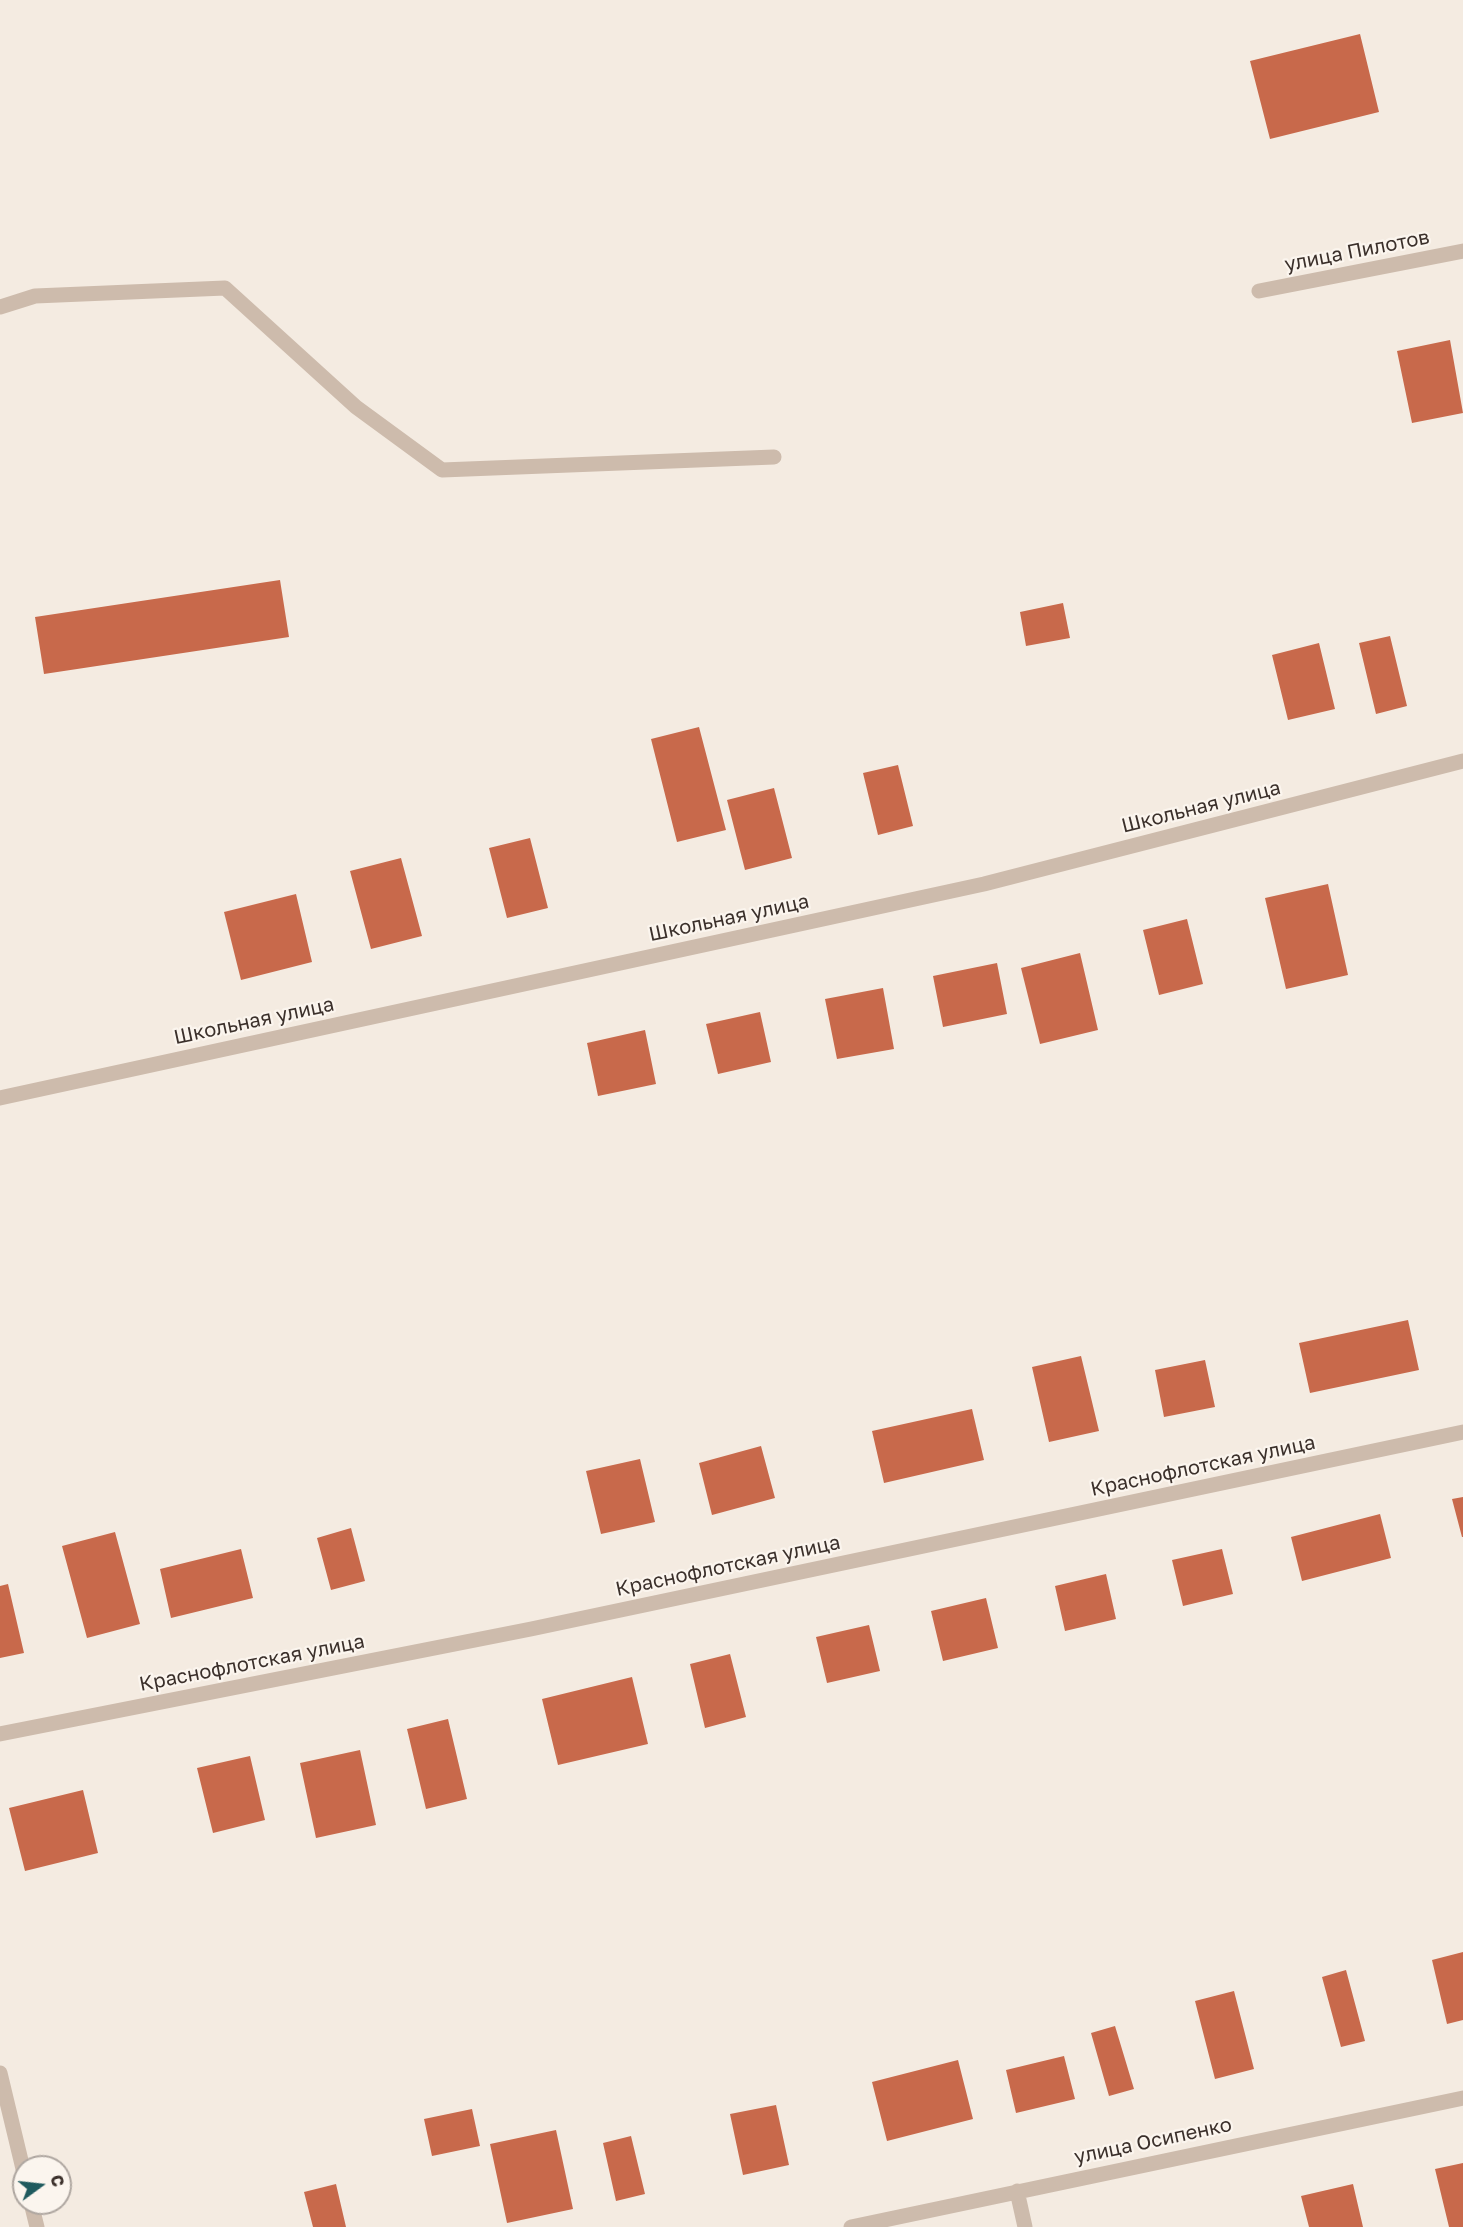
<!DOCTYPE html>
<html>
<head>
<meta charset="utf-8">
<style>
	body { margin:0 }
	#map { position:relative; width:1463px; height:2227px; overflow:hidden; background:#f4ebe1; font-family:"Golos Text",sans-serif }
	canvas { display:block }
	.north { position:absolute; left:12px; top:2155px; width:60px; height:60px; box-sizing:border-box; background:#fbf5ee; border:2px solid #aea6a0; border-radius:50%; rotate:75deg; font-size:16px; font-weight:700; line-height:24px; text-align:center; color:#3b302b }
	.north::after { content:''; display:block; margin:auto; width:21px; height:27px; background:#1f5a5e; clip-path:polygon(50% 0,100% 100%,50% 72%,0 100%) }
</style>
</head>
<body>
<div id="map">
<canvas width="1463" height="2227"></canvas>
<div class="north">С</div>
</div>
<script>
const g = document.querySelector('canvas').getContext('2d');
g.lineJoin = 'round';
function paint(path, color) {
  g.fillStyle = color;
  g.fill(path, 'evenodd');
}
function trace(path, color, width, dash) {
  g.strokeStyle = color;
  g.lineWidth = width;
  g.lineCap = dash ? 'butt' : 'round';
  g.setLineDash(dash || []);
  g.stroke(path);
}
function label(font, color, halo, rows, align = 'center') {
  g.font = font + ' "Golos Text",sans-serif';
  g.lineWidth = 4.5;
  g.setLineDash([]);
  g.textBaseline = 'middle';
  g.strokeStyle = halo;
  g.fillStyle = color;
  for (const [text, x, y, turn = 0] of rows) {
    g.save();
    g.translate(x, y);
    g.rotate((+turn || 0) * Math.PI / 180);
    g.textAlign = isNaN(turn) ? turn : align;
    if (halo) g.strokeText(text, 0, 0);
    g.fillText(text, 0, 0);
    g.restore();
  }
}
paint(new Path2D(`
	M 1360,34 L 1379,112 L 1270,139 L 1250,61 Z
	M 1450,340 L 1463,413 L 1412,423 L 1397,351 Z
	M 280,580 L 289,637 L 44,674 L 35,617 Z
	M 1063,603 L 1070,638 L 1026,646 L 1020,612 Z
	M 1390,636 L 1407,706 L 1376,714 L 1359,643 Z
	M 1319,643 L 1335,709 L 1288,720 L 1272,655 Z
	M 699,727 L 726,830 L 677,842 L 651,739 Z
	M 898,765 L 913,826 L 878,835 L 863,773 Z
	M 774,788 L 792,858 L 745,870 L 727,800 Z
	M 530,838 L 548,908 L 507,918 L 489,848 Z
	M 401,858 L 422,936 L 371,949 L 350,871 Z
	M 1328,884 L 1348,975 L 1286,989 L 1265,898 Z
	M 296,894 L 312,962 L 241,980 L 224,912 Z
	M 1187,919 L 1203,984 L 1159,995 L 1143,930 Z
	M 1080,953 L 1098,1030 L 1040,1044 L 1021,968 Z
	M 997,963 L 1007,1014 L 943,1027 L 933,976 Z
	M 883,988 L 894,1049 L 837,1059 L 825,999 Z
	M 760,1012 L 771,1062 L 718,1074 L 706,1024 Z
	M 645,1030 L 656,1084 L 598,1096 L 587,1043 Z
	M 1408,1320 L 1419,1370 L 1310,1393 L 1299,1343 Z
	M 1081,1356 L 1099,1431 L 1049,1442 L 1032,1367 Z
	M 1205,1360 L 1215,1407 L 1164,1417 L 1155,1370 Z
	M 972,1409 L 984,1460 L 884,1483 L 872,1431 Z
	M 761,1446 L 775,1498 L 712,1515 L 699,1463 Z
	M 640,1459 L 655,1522 L 601,1534 L 586,1471 Z
	M 1463,1497 L 1463,1537 L 1462,1537 L 1452,1499 Z
	M 1380,1514 L 1391,1558 L 1302,1581 L 1291,1537 Z
	M 351,1528 L 365,1581 L 331,1590 L 317,1538 Z
	M 115,1532 L 140,1624 L 87,1638 L 62,1546 Z
	M 241,1549 L 253,1598 L 171,1618 L 160,1569 Z
	M 1222,1549 L 1233,1594 L 1183,1606 L 1172,1560 Z
	M 1106,1574 L 1116,1619 L 1065,1631 L 1055,1586 Z
	M 8,1584 L 24,1653 L 0,1658 L 0,1586 Z
	M 986,1598 L 998,1648 L 943,1661 L 931,1611 Z
	M 869,1625 L 880,1671 L 827,1683 L 816,1637 Z
	M 730,1654 L 746,1717 L 705,1728 L 690,1664 Z
	M 632,1677 L 648,1744 L 558,1765 L 542,1699 Z
	M 448,1719 L 467,1799 L 426,1809 L 407,1729 Z
	M 360,1750 L 376,1825 L 316,1838 L 300,1763 Z
	M 250,1756 L 265,1820 L 213,1833 L 197,1768 Z
	M 83,1790 L 98,1853 L 25,1871 L 9,1808 Z
	M 1463,1952 L 1463,2020 L 1447,2024 L 1432,1960 Z
	M 1346,1970 L 1365,2041 L 1341,2047 L 1322,1977 Z
	M 1234,1991 L 1254,2069 L 1215,2079 L 1195,2001 Z
	M 1115,2026 L 1134,2089 L 1109,2096 L 1091,2033 Z
	M 1064,2056 L 1075,2099 L 1016,2113 L 1006,2070 Z
	M 958,2060 L 973,2119 L 887,2141 L 872,2082 Z
	M 776,2105 L 789,2165 L 743,2175 L 730,2114 Z
	M 472,2109 L 480,2146 L 432,2156 L 424,2119 Z
	M 556,2130 L 573,2209 L 507,2223 L 490,2144 Z
	M 631,2136 L 645,2194 L 616,2201 L 603,2143 Z
	M 1463,2163 L 1463,2227 L 1449,2227 L 1435,2169 Z
	M 336,2184 L 346,2227 L 313,2227 L 304,2192 Z
	M 1353,2184 L 1363,2227 L 1309,2227 L 1301,2196 Z`), '#c8694b');
trace(new Path2D(`
	M 0,307 L 35,296 L 225,288 L 356,407 L 442,470 L 774,457`), '#cdbbac', 15);
trace(new Path2D(`
	M 1259,291 L 1463,251
	M 0,1098 L 984,884 L 1463,761
	M 0,1734 L 531,1629 L 1463,1432
	M 0,2073 L 24,2173
	M 1017,2191 L 1025,2227
	M 31,2203 L 37,2227
	M 851,2227 L 1463,2098`), '#cdbbac', 15);
label('20px', '#3b302b', '#fbf5ee', [
	["улица Пилотов",1357,251,-11],
	["Школьная улица",1201,807,-14],
	["Школьная улица",729,918,-12],
	["Школьная улица",254,1021,-12],
	["Краснофлотская улица",1203,1466,-12],
	["Краснофлотская улица",728,1566,-12],
	["Краснофлотская улица",252,1663,-11],
	["улица Осипенко",1153,2141,-12]
]);
</script>
</body>
</html>
